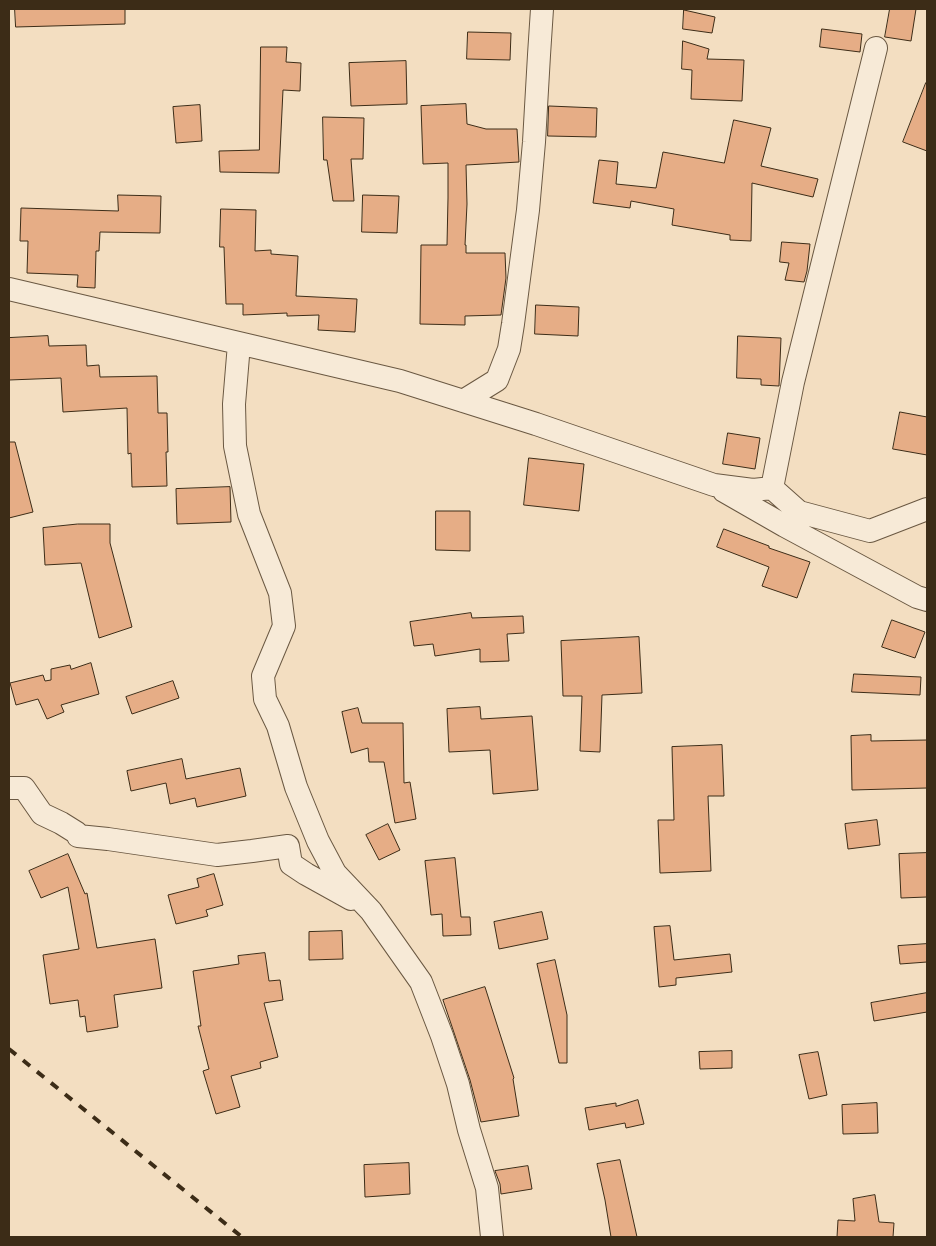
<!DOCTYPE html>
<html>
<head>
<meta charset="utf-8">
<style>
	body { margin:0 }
	#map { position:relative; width:936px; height:1246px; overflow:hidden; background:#f3dec1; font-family:"IM FELL Great Primer",serif }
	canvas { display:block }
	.frame { position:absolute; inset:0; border:10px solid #3c2c17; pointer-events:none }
</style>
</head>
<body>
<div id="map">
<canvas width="936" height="1246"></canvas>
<div class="frame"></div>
</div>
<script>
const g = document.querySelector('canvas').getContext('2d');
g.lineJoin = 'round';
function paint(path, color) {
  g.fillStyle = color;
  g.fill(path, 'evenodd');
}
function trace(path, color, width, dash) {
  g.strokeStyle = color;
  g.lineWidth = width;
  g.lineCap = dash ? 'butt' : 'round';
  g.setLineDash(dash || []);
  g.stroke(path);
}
const building = new Path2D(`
	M 15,9 L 125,9 L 125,24 L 16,27 Z
	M 890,9 L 916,9 L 911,41 L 885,37 Z
	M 684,10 L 715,17 L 712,33 L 683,29 Z
	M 822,29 L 862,34 L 860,52 L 820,47 Z
	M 468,32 L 511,33 L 510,60 L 467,59 Z
	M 683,41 L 709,49 L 707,59 L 744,60 L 742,101 L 691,99 L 692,70 L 682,69 Z
	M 261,47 L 287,47 L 286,62 L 301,63 L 300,91 L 283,90 L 279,173 L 220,172 L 219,151 L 259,150 Z
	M 406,61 L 407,104 L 351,106 L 349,63 Z
	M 926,83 L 927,84 L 927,151 L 903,142 Z
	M 466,104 L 467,124 L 486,129 L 517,129 L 519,162 L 466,165 L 467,204 L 465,245 L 466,245 L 466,253 L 505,253 L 506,278 L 501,315 L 465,316 L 465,325 L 420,324 L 421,245 L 447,245 L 448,198 L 448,163 L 423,164 L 421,106 Z
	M 200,105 L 202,141 L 176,143 L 173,107 Z
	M 549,106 L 597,108 L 596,137 L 548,136 Z
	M 323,117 L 364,118 L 363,159 L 351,159 L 354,201 L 333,201 L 327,160 L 324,160 Z
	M 734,120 L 771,128 L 761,166 L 818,179 L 813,197 L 752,183 L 751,241 L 730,240 L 730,235 L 672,225 L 674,209 L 631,201 L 630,208 L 593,203 L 599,160 L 618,162 L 616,184 L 656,188 L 663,152 L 724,163 Z
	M 118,195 L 161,196 L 160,233 L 100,232 L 99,251 L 96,251 L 95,288 L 77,287 L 78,275 L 27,273 L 28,241 L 20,241 L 21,208 L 118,211 Z
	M 363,195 L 399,196 L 397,233 L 362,232 Z
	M 221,209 L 256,210 L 255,251 L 271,250 L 271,254 L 298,256 L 296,296 L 357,299 L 355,332 L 318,330 L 319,315 L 287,316 L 287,313 L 243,315 L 243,304 L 226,304 L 224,247 L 220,247 Z
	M 782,242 L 810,244 L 807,271 L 804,282 L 785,280 L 789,263 L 780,262 Z
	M 536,305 L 579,307 L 578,336 L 535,334 Z
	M 48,336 L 49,346 L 86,345 L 87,366 L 99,365 L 100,377 L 157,376 L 158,413 L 167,413 L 168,452 L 166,452 L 167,486 L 132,487 L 131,453 L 128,454 L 127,408 L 63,412 L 61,378 L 9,380 L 9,338 Z
	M 738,336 L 781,338 L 779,386 L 761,385 L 761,379 L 737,378 Z
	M 900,412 L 927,417 L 927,455 L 893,449 Z
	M 728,433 L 760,438 L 755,469 L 723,464 Z
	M 9,442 L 15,442 L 33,512 L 9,518 Z
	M 529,458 L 584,464 L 579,511 L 524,505 Z
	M 230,487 L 231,522 L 177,524 L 176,489 Z
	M 436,511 L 470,511 L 470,551 L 436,550 Z
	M 78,524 L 110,524 L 110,543 L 132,627 L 99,638 L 81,563 L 45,565 L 43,528 Z
	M 724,529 L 769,546 L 769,548 L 810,562 L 797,598 L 762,586 L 769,567 L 717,547 Z
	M 471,613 L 472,618 L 523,616 L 524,633 L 507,634 L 509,661 L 480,662 L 480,649 L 435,656 L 433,644 L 414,646 L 410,622 Z
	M 892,620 L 925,632 L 915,658 L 882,647 Z
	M 639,637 L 642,693 L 602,695 L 600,752 L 580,751 L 582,696 L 563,696 L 561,641 Z
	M 91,663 L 99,694 L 61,705 L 64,712 L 47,719 L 38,699 L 16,705 L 10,683 L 43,675 L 45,681 L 51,680 L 51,669 L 70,665 L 71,669 Z
	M 854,674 L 921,677 L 920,695 L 852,692 Z
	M 173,681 L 179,698 L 132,714 L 126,697 Z
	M 480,707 L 481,719 L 532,716 L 538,790 L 493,794 L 490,750 L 449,752 L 447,709 Z
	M 358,708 L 362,723 L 403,723 L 404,783 L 410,782 L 416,819 L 395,823 L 384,762 L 369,762 L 368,748 L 351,753 L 342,712 Z
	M 871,735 L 871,741 L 927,740 L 927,788 L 852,790 L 851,736 Z
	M 722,745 L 724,796 L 708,796 L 711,871 L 660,873 L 658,820 L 674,820 L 672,747 Z
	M 182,759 L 186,779 L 240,768 L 246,796 L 197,807 L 195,798 L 170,804 L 166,783 L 131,791 L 127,771 Z
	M 877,820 L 880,845 L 848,849 L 845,824 Z
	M 388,824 L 400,850 L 379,860 L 366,835 Z
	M 927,853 L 927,897 L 901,898 L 899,854 Z
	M 68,854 L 85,894 L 87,893 L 97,948 L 155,939 L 162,988 L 114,995 L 118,1027 L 87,1032 L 85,1016 L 80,1017 L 78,1000 L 50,1004 L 43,955 L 79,949 L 68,887 L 41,898 L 29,871 Z
	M 455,858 L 461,917 L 470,917 L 471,935 L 443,936 L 442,914 L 431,915 L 425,861 Z
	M 214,874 L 223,905 L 206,910 L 208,916 L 176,924 L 168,895 L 199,887 L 197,879 Z
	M 542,912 L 548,939 L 499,949 L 494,922 Z
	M 670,926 L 674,960 L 730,954 L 732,972 L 676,978 L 676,985 L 659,987 L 654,927 Z
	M 342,931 L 343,959 L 309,960 L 309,932 Z
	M 927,944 L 927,962 L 900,964 L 898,946 Z
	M 265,953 L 269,981 L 280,980 L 283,1000 L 264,1003 L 278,1057 L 260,1062 L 261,1068 L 231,1076 L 240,1107 L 216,1114 L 203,1071 L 209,1069 L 198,1026 L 201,1026 L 193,971 L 239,964 L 238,956 Z
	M 555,960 L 567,1015 L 567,1063 L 559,1063 L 537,964 Z
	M 485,987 L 514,1078 L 513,1079 L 519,1116 L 481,1122 L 470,1080 L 443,1000 Z
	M 927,993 L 927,1012 L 874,1021 L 871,1003 Z
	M 732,1051 L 732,1068 L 700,1069 L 699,1052 Z
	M 818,1052 L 827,1095 L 809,1099 L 799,1055 Z
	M 638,1100 L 644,1124 L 626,1128 L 625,1123 L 589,1130 L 585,1108 L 616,1103 L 616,1106 Z
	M 877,1103 L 878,1133 L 843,1134 L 842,1105 Z
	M 620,1160 L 637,1237 L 611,1237 L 605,1200 L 597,1164 Z
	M 409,1163 L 410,1194 L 365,1197 L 364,1165 Z
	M 528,1166 L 532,1189 L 501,1194 L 500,1184 L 495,1171 Z
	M 875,1195 L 879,1222 L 894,1223 L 893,1237 L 837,1237 L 838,1220 L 855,1221 L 853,1199 Z`);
paint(building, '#e6ad86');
trace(building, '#3c2c17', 1);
const minor = new Path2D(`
	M 9,289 L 400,381 L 536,424 L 714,485 L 753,490 L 772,488 L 799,512 L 870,531 L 927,509
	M 239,344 L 234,404 L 235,446 L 249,514 L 280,593 L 284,626 L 263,676 L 265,699 L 278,726 L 296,787 L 318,841 L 335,873 L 371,911 L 421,982 L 442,1036 L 458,1084 L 469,1130 L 487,1188 L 492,1237
	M 463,401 L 497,380 L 509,349 L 513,324 L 528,210 L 534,142 L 539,55 L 542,9
	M 772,488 L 793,382 L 876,48
	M 724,491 L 785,526 L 917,597 L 927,600
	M 9,788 L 24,788 L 42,814 L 61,823 L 77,833 L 78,836 L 108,839 L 217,855 L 252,851 L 288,846 L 291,864 L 306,874 L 351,899`);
trace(minor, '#6a5842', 24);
trace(minor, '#f7ead7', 22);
trace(new Path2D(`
	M 9,1049 L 242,1237`), '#3c2c17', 4, [9, 9]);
</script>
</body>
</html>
